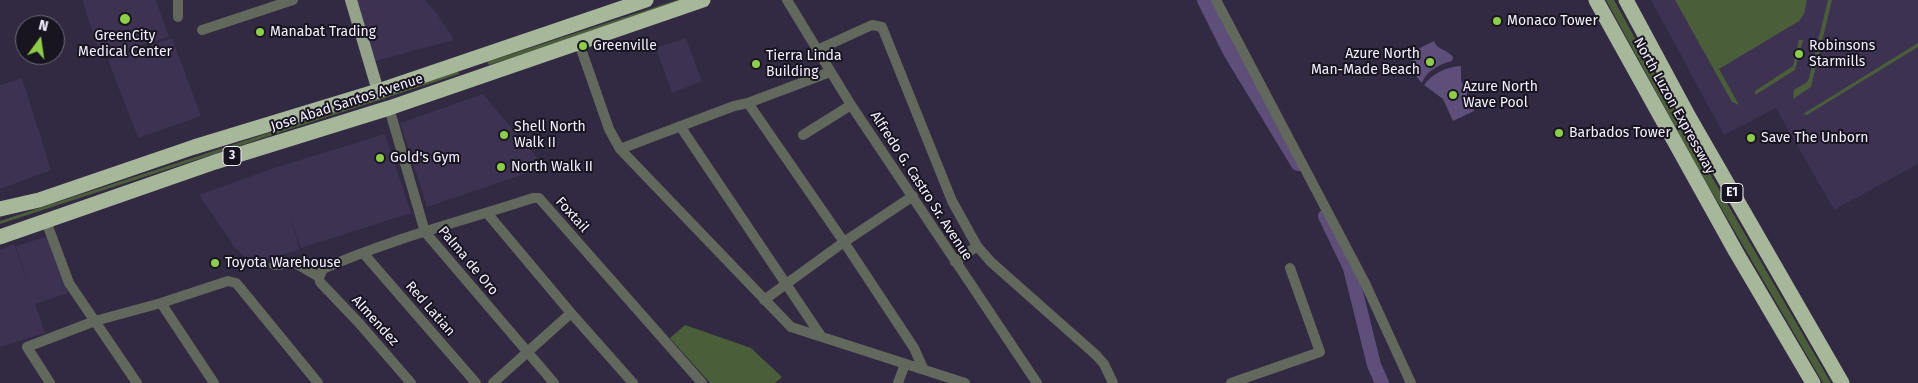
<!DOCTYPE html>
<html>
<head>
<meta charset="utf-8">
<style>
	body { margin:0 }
	#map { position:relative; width:1918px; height:383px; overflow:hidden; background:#322942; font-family:"Fira Sans",sans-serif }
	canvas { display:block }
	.north { position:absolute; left:15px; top:15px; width:50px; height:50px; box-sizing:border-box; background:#181420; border:1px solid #706c79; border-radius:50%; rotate:14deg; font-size:14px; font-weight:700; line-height:20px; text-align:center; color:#f4f0fe }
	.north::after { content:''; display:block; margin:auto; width:18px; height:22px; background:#8cce45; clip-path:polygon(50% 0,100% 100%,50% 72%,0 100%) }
</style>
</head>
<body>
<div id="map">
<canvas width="1918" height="383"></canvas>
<div class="north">N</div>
</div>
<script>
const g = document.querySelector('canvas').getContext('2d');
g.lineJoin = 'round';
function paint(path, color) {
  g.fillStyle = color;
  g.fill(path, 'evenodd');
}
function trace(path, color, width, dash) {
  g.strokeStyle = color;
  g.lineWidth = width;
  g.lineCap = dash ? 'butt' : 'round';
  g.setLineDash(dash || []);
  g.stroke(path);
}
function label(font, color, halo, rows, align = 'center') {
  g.font = font + ' "Fira Sans",sans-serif';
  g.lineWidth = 4;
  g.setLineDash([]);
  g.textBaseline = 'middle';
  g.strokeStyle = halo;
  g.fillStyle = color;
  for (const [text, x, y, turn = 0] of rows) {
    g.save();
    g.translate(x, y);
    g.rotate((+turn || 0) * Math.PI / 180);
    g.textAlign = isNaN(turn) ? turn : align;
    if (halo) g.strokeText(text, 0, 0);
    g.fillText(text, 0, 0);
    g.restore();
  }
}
paint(new Path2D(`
	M 82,0 L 156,0 L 169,37 L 101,56 Z
	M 354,0 L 425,0 L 438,15 L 454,40 L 375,61 Z
	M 1651,0 L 1918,0 L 1918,164 L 1834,210 L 1776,108 L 1724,135 Z
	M 172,38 L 201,116 L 138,138 L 108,60 Z
	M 686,38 L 702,81 L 672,93 L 656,48 Z
	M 22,78 L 51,170 L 0,189 L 0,85 Z
	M 483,94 L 545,167 L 427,207 L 400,123 Z
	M 385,134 L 411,213 L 301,248 L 287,208 L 300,249 L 258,263 L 247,259 L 234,246 L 199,195 L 274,168 Z
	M 48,236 L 68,293 L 35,304 L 45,333 L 0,347 L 0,250 L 14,244 L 28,283 L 16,246 Z`), '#3d3251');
paint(new Path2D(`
	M 677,0 L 688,0 L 502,61 L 489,65 L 487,62 Z
	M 1606,0 L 1614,0 L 1701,158 L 1831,383 L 1823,383 L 1695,163 Z
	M 1675,0 L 1807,0 L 1804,14 L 1799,21 L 1719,69 L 1739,105 L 1732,102 Z
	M 1828,0 L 1832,0 L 1811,87 L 1793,99 L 1794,90 L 1807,82 L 1809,78 Z
	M 1799,40 L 1803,40 L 1795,70 L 1755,95 L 1755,91 L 1793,66 Z
	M 1918,43 L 1918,47 L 1807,115 L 1803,114 Z
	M 458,71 L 459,74 L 0,224 L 0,221 L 21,214 Z
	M 685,325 L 751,348 L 782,377 L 775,383 L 710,383 L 670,338 Z`), '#4b5e3a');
paint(new Path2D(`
	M 1434,41 C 1437,50 1447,49 1453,57 L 1452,61 C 1440,64 1426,71 1422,83 C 1413,75 1412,64 1412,52 Z
	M 1461,66 L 1461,81 L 1467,90 L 1467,101 L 1472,106 L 1474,111 L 1453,121 L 1443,99 L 1424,85 C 1433,73 1446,67 1461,66 Z`), '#5e4f7a');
trace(new Path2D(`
	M 1204,0 L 1230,52 L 1298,164
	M 1325,216 L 1350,268 L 1374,365 L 1382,383`), '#5e4f7a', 14);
trace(new Path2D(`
	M 178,0 L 178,17
	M 787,0 L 851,105 L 1037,383
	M 1216,0 L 1365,283 L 1411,383
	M 202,30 L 293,0
	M 579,43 L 609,129 L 620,149 L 791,327 L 965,383
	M 817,50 L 872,25 L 882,27 L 952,201 L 977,246 L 991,262 L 1096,355 L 1104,364 L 1113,383
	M 748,103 L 844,242 L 914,348 L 923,368
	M 389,108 L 425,232 L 554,383
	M 680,126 L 821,336
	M 803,135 L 851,105
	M 620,149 L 734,106 L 748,103 L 830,72
	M 487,213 L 571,313 L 633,383
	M 46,221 L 69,283 L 137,383
	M 364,254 L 476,383
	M 955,262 L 977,246
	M 274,265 L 295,263 L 319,277 L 320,282 L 359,323 L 411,383
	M 319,277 L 323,269 C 390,239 463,221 533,198 L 539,198 L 702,383
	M 764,300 L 844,242 L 913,196
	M 161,303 L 214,383
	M 50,383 L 27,347 L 95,321 L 161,303 L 228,281 L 236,283 L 242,290 L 318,383
	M 493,383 L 571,313
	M 898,383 L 905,364
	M 1231,383 L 1320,352 L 1290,268`), '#62695c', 10);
trace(new Path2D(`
	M 351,0 L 378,91`), '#94a289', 12);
trace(new Path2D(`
	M 1596,0 L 1736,252 L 1813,383
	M 1626,0 L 1689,117 L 1842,383
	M 0,209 L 39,200 L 194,147 L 378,91 L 646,0
	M 0,237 L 215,162 L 389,108 L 703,0`), '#a7b89a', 15);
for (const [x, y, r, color] of [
	[125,19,6,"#8cce45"],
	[1497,21,5,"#8cce45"],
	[260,32,5,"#8cce45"],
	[583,46,5,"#8cce45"],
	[1799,54,5,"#8cce45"],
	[1430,62,5,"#8cce45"],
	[756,64,5,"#8cce45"],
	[1453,95,5,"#8cce45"],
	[1559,133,5,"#8cce45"],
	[504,135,5,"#8cce45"],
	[1751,138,5,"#8cce45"],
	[380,158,5,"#8cce45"],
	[501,167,5,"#8cce45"],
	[215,263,5,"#8cce45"]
]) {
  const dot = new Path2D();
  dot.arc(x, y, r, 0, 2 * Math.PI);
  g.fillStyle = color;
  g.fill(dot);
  trace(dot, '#181420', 2);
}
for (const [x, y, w] of [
	[232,156,18],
	[1732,193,22]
]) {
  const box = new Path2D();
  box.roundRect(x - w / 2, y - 9.5, w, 19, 4);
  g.fillStyle = '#181420';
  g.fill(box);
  trace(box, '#f4f0fe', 1);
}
label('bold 12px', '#f4f0fe', null, [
	["3",232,156],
	["E1",1732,193]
]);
label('14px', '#f4f0fe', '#181420', [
	["Monaco Tower",1507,21],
	["Manabat Trading",270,32],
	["GreenCity",125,36,"center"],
	["Medical Center",125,52,"center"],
	["Greenville",593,46],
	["Robinsons",1809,46],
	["Starmills",1809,62],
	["Azure North",1420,54,"right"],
	["Man-Made Beach",1420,70,"right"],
	["Tierra Linda",766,56],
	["Building",766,72],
	["Azure North",1463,87],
	["Wave Pool",1463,103],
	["Shell North",514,127],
	["Walk II",514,143],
	["Barbados Tower",1569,133],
	["Save The Unborn",1761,138],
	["Gold's Gym",390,158],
	["North Walk II",511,167],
	["Toyota Warehouse",225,263]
], 'left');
label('14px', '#f4f0fe', '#181420', [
	["Jose Abad Santos Avenue",347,103,-18],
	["North Luzon Expressway",1674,106,61],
	["Alfredo G. Castro Sr. Avenue",921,186,57],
	["Foxtail",572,215,48],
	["Palma de Oro",468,261,50],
	["Red Latian",430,309,49],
	["Almendez",375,321,48]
]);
</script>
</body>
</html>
